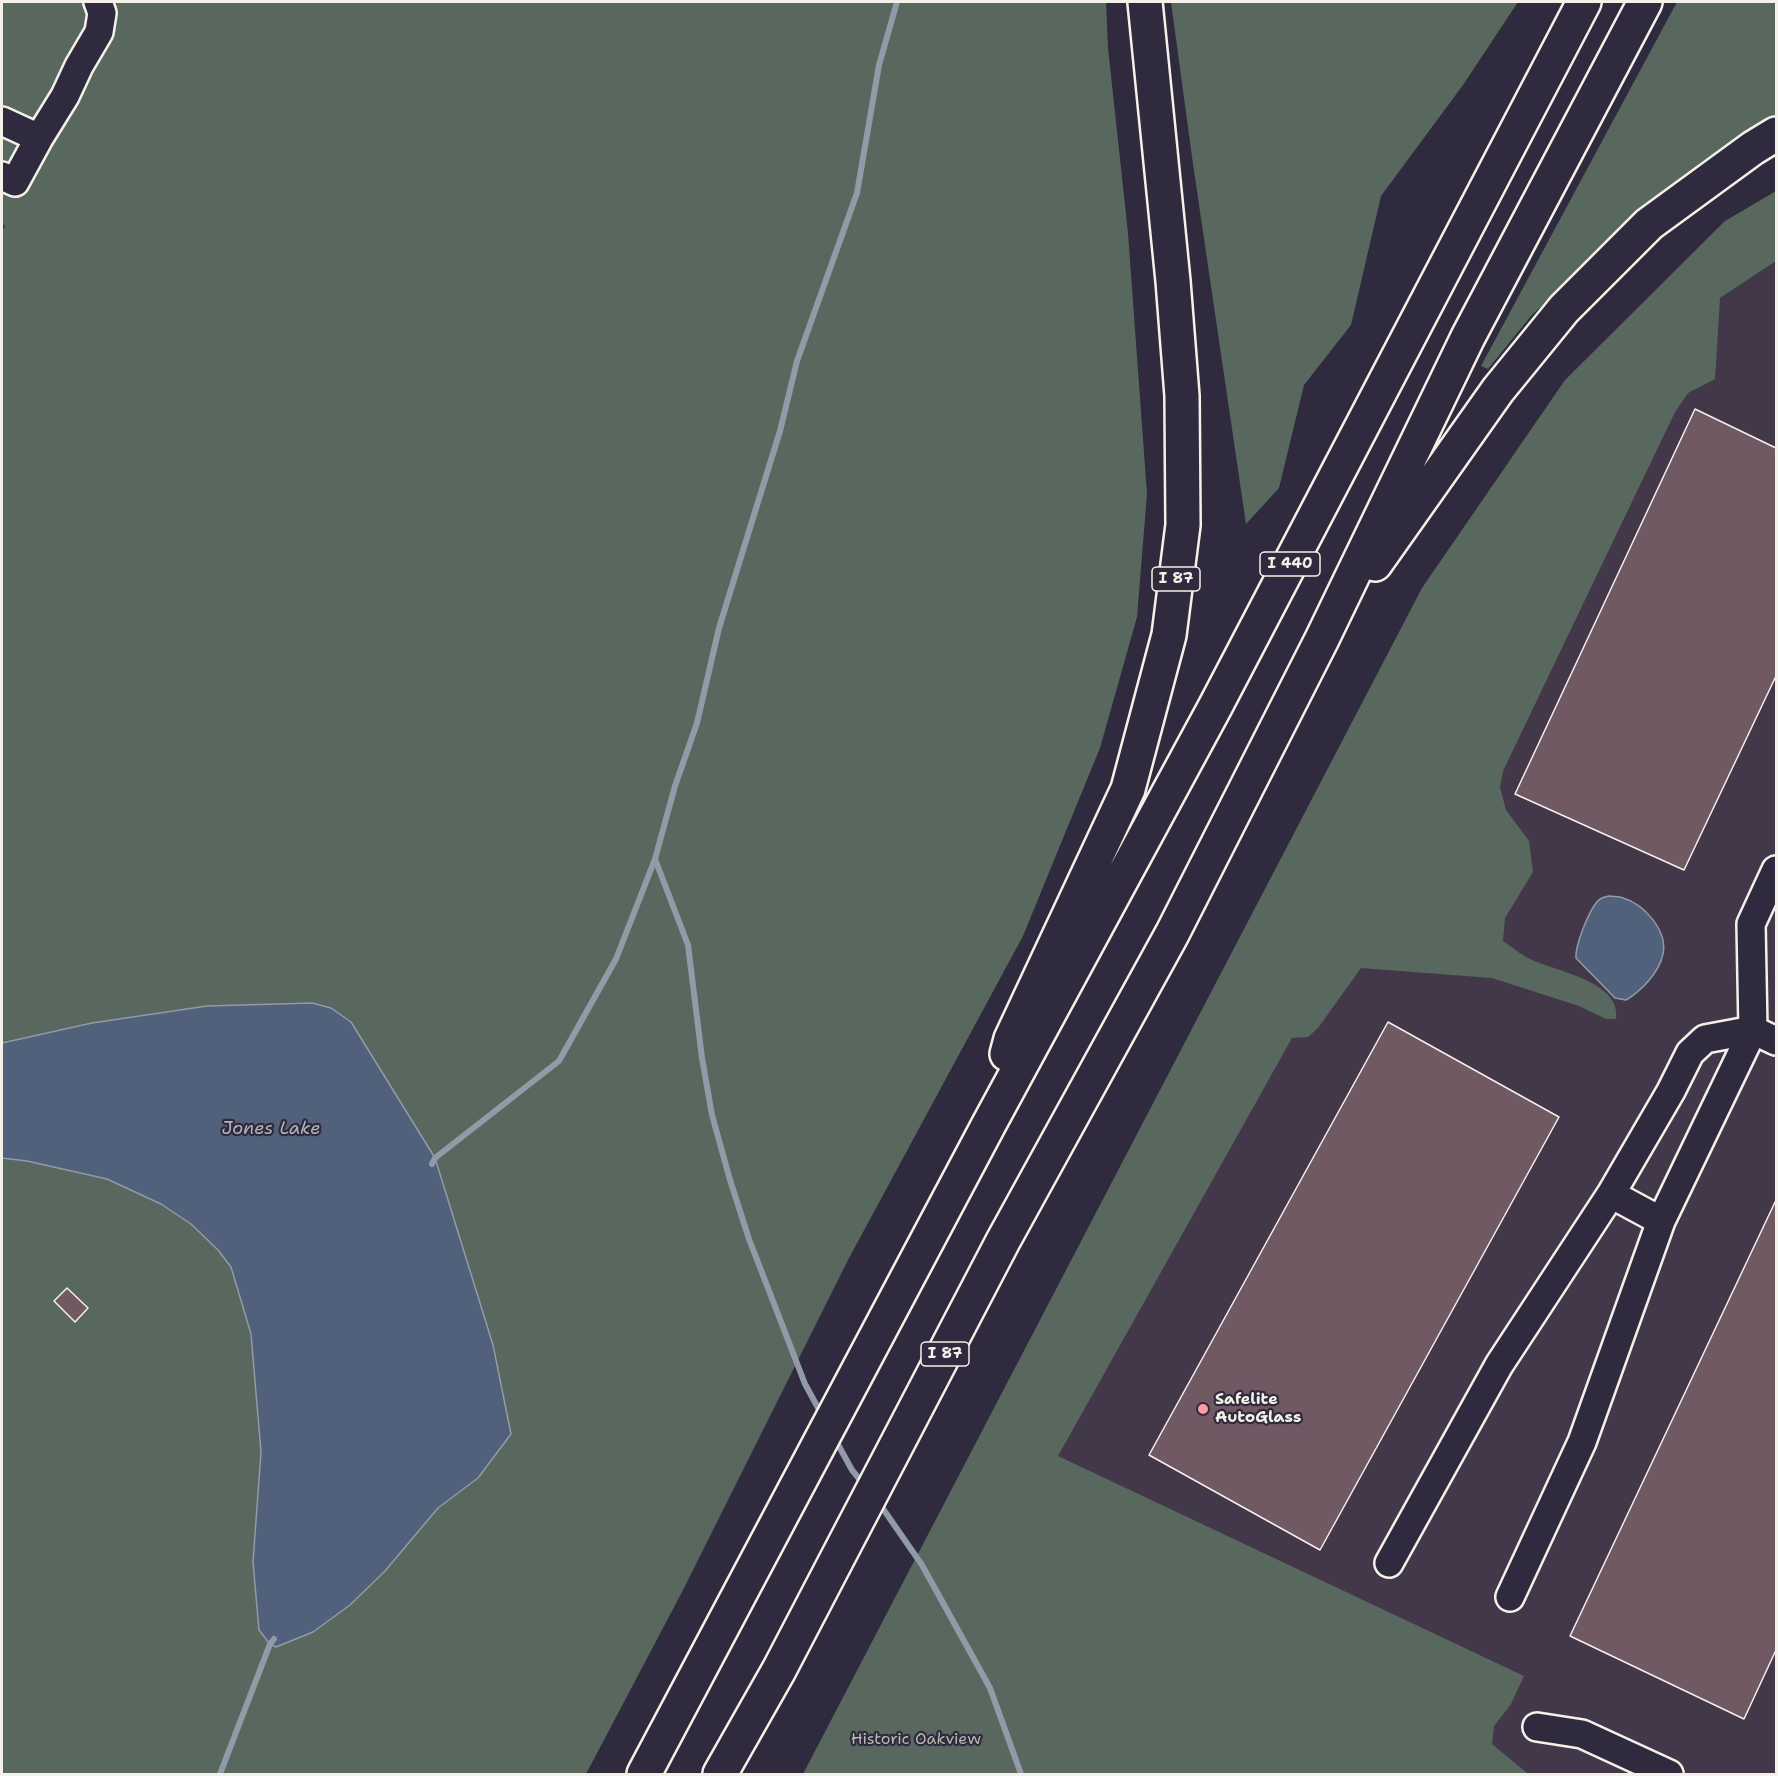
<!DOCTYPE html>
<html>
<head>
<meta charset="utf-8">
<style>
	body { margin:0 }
	#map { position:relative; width:1778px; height:1776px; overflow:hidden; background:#2f2a3d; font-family:"Shantell Sans",sans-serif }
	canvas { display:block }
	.frame { position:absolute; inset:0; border:3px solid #f4f1e8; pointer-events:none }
</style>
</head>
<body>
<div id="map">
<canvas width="1778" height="1776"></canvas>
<div class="frame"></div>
</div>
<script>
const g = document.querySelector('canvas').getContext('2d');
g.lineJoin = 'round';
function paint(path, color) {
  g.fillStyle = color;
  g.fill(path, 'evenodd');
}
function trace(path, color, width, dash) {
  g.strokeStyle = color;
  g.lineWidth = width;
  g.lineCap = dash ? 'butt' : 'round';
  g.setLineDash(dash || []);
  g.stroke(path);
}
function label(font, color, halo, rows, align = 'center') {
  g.font = font + ' "Shantell Sans",sans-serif';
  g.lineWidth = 4.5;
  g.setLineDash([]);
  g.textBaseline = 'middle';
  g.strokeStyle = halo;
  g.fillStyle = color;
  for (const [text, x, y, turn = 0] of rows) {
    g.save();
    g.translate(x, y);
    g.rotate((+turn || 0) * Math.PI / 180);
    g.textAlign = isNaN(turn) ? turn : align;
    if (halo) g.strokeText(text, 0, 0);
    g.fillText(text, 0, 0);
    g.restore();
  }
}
paint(new Path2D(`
	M 1776,261 L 1776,1774 L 987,1774 L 944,1629 L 1720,298 Z`), '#433849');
paint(new Path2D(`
	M 2,2 L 1106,2 L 1108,48 L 1128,233 L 1147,494 L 1137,617 L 1100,748 L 1023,936 L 848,1260 L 682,1592 L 586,1774 L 2,1774 L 2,1158 L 27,1161 L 107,1179 L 161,1204 L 191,1224 L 218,1250 L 231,1267 L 251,1334 L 261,1452 L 253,1562 L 350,1605 L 385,1571 L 438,1508 L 478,1478 L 312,1003 L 207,1006 L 92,1023 L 2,1043 L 2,231 L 5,226 L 2,224 Z
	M 1171,2 L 1518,2 L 1463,85 L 1381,196 L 1351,325 L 1304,385 L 1279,488 L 1246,524 L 1192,157 Z
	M 1677,2 L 1776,2 L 1776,114 L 1632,221 L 1531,316 L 1488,369 L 1481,366 Z
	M 1776,191 L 1776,261 L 1720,298 L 1715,379 L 1688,393 L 1675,412 L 1503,771 L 1500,787 L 1506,810 L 1529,841 L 1533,872 L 1505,918 L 1503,941 C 1512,947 1521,955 1530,959 C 1554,971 1622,981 1616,1019 L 1606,1019 L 1579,1006 L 1492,978 L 1361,968 L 1318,1028 L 1308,1037 L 1292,1038 L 1058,1456 L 1524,1676 L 1511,1704 L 1494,1726 L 1492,1744 L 1527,1773 L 1534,1774 L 803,1774 L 1422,588 L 1565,380 L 1725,221 Z`), '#59685f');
const water = new Path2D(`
	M 1609,896 C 1613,897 1619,896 1623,898 C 1644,904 1668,931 1663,954 C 1659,973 1641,991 1626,1000 L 1615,998 L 1576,958 C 1575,945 1588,914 1596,903 C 1600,898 1603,897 1609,896 Z
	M 312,1003 L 331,1008 L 351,1022 L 435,1158 L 493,1345 L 511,1434 L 478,1478 L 438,1508 L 385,1571 L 350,1605 L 313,1632 L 276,1647 L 269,1643 L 259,1630 L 253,1562 L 261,1452 L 251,1334 L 231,1267 L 218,1250 L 191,1224 L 161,1204 L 107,1179 L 27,1161 L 2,1158 L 2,1043 L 92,1023 L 207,1006 Z`);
paint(water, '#51607b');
trace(water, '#929aa7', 1.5);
trace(new Path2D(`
	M 655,859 L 688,945 L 702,1058 L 712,1115 L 730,1180 L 749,1239 L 805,1384 L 823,1417
	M 432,1164 L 435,1158 L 559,1061 L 616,959 L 655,859 L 675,786 L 697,723 L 719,628 L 780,431 L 797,361 L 857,193 L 879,65 L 897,2
	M 835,1439 L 852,1470 L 865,1486
	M 879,1503 L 922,1565 L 990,1688 L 1021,1774
	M 220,1774 L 270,1644 L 274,1639`), '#929aa7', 6);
const building = new Path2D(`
	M 1695,409 L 1776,448 L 1776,676 L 1684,870 L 1515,794 Z
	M 1388,1022 L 1559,1117 L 1320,1550 L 1149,1455 Z
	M 1776,1200 L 1776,1650 L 1744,1719 L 1570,1636 Z
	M 67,1288 L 88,1308 L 75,1322 L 54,1301 Z`);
paint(building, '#715964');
trace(building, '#f4f1e8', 1.5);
const minor = new Path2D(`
	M 2,121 L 39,138 L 65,96 L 79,66 L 99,32 L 102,13 L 98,2
	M 2,176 L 15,182 L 39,138
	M 1753,1030 L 1776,1041
	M 1611,1194 L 1661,1221 L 1753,1030 L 1751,924 L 1776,870
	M 1389,1563 L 1499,1365 L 1611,1194 L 1671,1091 L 1690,1053 L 1705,1039 L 1753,1030
	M 1510,1597 L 1582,1442 L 1661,1221
	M 1537,1727 L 1582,1734 L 1669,1774`);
const highway = new Path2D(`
	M 1375,564 L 1498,390 L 1564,309 L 1649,224 L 1753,148 L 1776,134
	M 1007,1054 L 1011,1039 L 1128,789 L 1169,635 L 1183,525 L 1182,396 L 1173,281 L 1145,2
	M 644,1774 L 989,1124 L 1215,707 L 1584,2
	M 720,1774 L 779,1670 L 1003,1241 L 1172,934 L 1322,639 L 1468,337 L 1645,2`);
trace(minor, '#f4f1e8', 32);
trace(highway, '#f4f1e8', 38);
trace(minor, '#2f2a3d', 27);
trace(highway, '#2f2a3d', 33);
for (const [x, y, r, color] of [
	[1203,1409,6,"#ff9aa2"]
]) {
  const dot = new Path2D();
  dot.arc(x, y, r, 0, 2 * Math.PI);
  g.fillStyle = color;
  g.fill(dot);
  trace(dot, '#2f2a3d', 2);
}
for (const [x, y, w] of [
	[1290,564,60],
	[1176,579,48],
	[945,1354,48]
]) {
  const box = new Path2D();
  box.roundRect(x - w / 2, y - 12, w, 24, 4.5);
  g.fillStyle = '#2f2a3d';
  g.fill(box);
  trace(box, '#f4f1e8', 1.5);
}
label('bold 15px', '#f4f1e8', null, [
	["I 440",1290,564],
	["I 87",1176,579],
	["I 87",945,1354]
]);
label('bold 16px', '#f4f1e8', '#2f2a3d', [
	["Safelite",1215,1400],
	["AutoGlass",1215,1418]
], 'left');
label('16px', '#b6bab1', '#2f2a3d', [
	["Historic Oakview",916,1740]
]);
label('italic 18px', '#b3b7bc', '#2f2a3d', [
	["Jones Lake",271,1129]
]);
</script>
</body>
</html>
